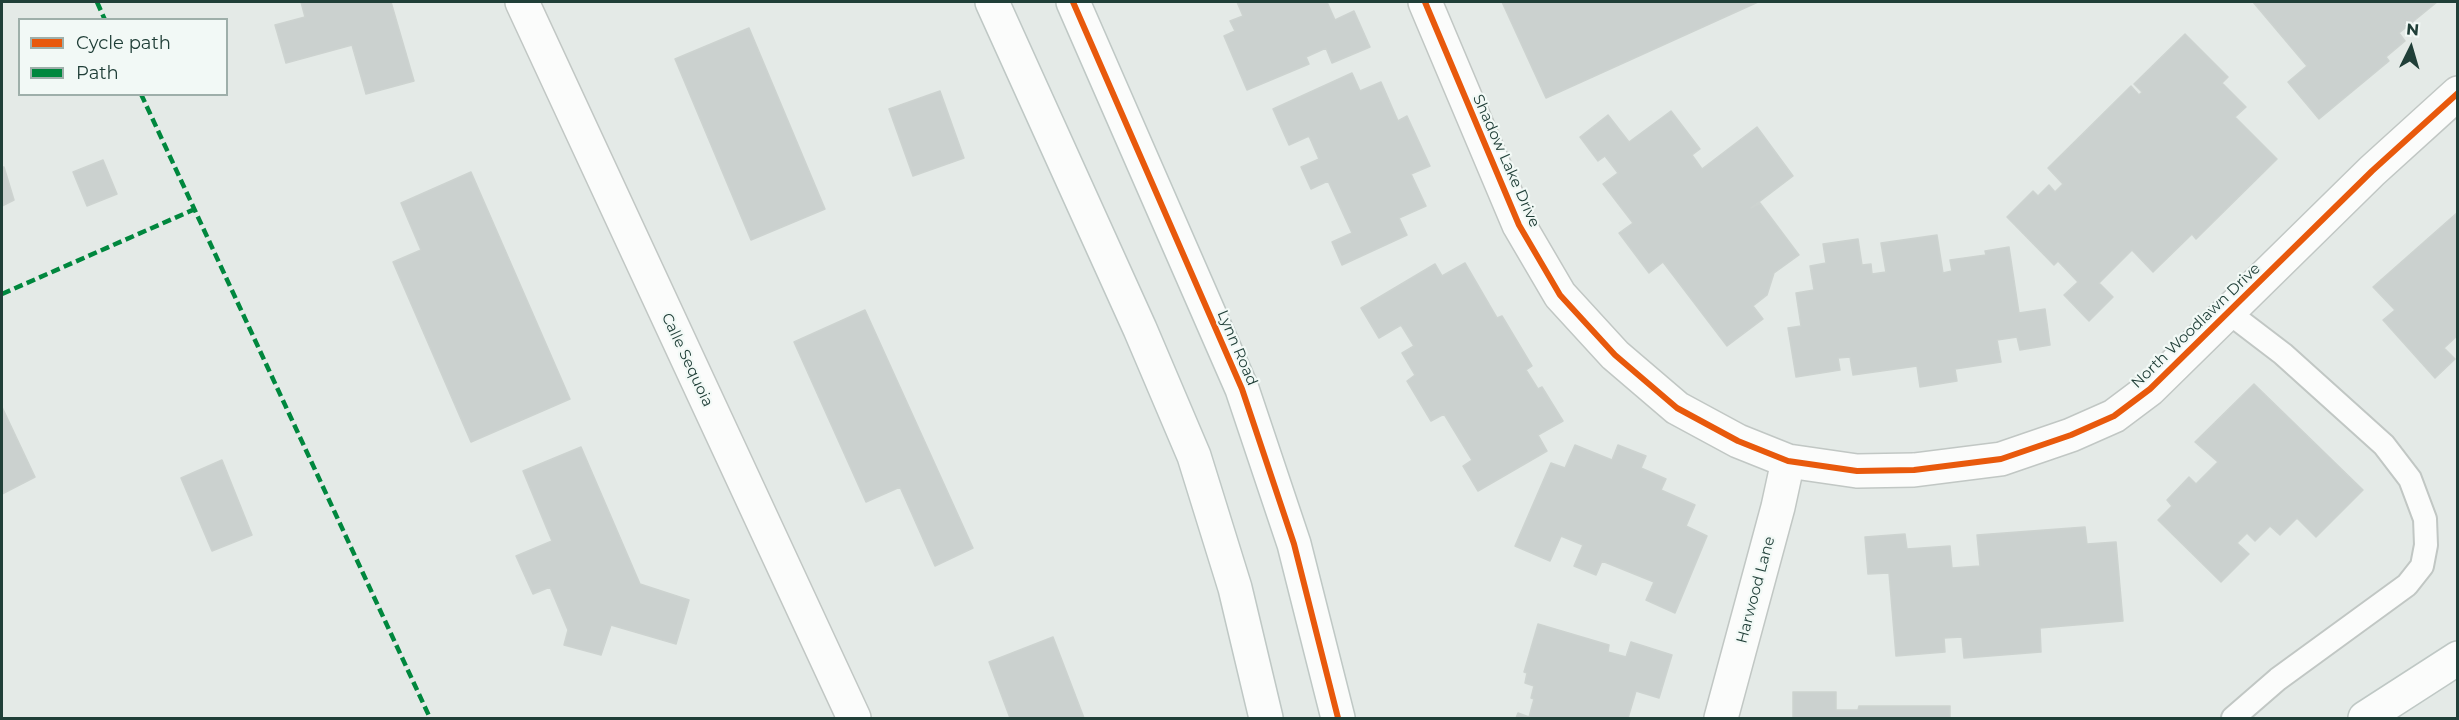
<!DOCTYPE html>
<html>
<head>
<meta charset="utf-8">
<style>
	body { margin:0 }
	#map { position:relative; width:2459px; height:720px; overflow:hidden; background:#e4eae7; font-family:Montserrat,sans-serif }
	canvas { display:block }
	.frame { position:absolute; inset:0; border:3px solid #203f38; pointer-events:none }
	.legend { position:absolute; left:18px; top:18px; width:210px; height:78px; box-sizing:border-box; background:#f2f9f6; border:2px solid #9eafaa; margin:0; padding:8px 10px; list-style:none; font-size:18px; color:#203f38 }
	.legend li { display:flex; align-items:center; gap:12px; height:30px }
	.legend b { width:30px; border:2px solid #9eafaa }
	.north { position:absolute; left:2381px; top:18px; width:60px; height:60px; -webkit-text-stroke:4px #f2f9f6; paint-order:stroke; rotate:5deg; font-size:16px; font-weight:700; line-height:24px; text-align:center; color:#203f38 }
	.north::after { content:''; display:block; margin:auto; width:21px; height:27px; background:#203f38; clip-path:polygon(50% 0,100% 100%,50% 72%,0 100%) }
</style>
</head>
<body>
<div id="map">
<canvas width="2459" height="720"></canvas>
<div class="frame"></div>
<ul class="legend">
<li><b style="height:8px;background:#e8590c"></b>Cycle path</li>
<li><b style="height:8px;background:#00873e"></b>Path</li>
</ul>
<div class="north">N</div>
</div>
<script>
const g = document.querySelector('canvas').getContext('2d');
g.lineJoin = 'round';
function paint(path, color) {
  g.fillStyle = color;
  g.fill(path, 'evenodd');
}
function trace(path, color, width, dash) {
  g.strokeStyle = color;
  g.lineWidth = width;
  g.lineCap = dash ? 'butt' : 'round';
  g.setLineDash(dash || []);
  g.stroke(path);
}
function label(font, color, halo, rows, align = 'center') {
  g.font = font + ' Montserrat,sans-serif';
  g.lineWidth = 4.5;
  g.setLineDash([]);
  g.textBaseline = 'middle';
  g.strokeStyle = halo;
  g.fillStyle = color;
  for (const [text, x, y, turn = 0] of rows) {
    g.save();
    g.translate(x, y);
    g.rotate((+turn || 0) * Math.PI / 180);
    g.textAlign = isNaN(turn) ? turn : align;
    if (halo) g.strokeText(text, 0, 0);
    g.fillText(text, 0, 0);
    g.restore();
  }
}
const building = new Path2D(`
	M 301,2 L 391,2 L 414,81 L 366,94 L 352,45 L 286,63 L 275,25 L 305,17 Z
	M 1237,2 L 1327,2 L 1335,20 L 1354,11 L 1370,47 L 1332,63 L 1326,48 L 1306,57 L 1309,64 L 1247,90 L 1224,36 L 1235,31 L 1230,21 L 1243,16 Z
	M 1502,2 L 1758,2 L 1546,98 Z
	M 2253,2 L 2437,2 L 2399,33 L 2405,41 L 2386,57 L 2389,61 L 2319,119 L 2288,82 L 2307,66 Z
	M 749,28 L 825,209 L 751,240 L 675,59 Z
	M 2185,34 L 2228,77 L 2222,83 L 2246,107 L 2235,117 L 2277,159 L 2196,239 L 2192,234 L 2153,272 L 2132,250 L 2099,283 L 2113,297 L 2089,321 L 2064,295 L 2078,282 L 2058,261 L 2054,265 L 2007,217 L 2033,191 L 2038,196 L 2049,185 L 2055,192 L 2063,184 L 2048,168 L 2131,86 L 2139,95 L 2142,92 L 2134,84 Z
	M 1352,73 L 1360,91 L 1381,82 L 1398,121 L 1407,116 L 1430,166 L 1411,174 L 1426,206 L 1399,218 L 1407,235 L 1342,265 L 1332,242 L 1352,233 L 1328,181 L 1311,189 L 1301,167 L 1319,159 L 1309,136 L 1289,145 L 1273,109 Z
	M 940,91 L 964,158 L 913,176 L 889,109 Z
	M 1671,111 L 1700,149 L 1692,155 L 1702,169 L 1757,127 L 1793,176 L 1751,208 L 1760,203 L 1799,255 L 1774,273 L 1767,295 L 1753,306 L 1763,319 L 1727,346 L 1663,262 L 1649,273 L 1619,233 L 1633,223 L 1603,184 L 1618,173 L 1605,156 L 1598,161 L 1580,137 L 1608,115 L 1629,142 Z
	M 103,160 L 117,194 L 87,206 L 73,172 Z
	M 2,167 L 4,167 L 14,200 L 2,206 Z
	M 471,172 L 570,399 L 471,442 L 393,262 L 421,250 L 401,203 Z
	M 2458,212 L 2458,335 L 2444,348 L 2455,359 L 2435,378 L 2383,320 L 2395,310 L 2373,287 Z
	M 1937,235 L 1943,273 L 1952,271 L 1950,260 L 1986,255 L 1985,251 L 2009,247 L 2019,313 L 2045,309 L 2050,345 L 2020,350 L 2017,337 L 1997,340 L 2001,362 L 1955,369 L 1957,381 L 1920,387 L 1917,366 L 1853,375 L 1850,357 L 1838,358 L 1840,370 L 1796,377 L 1788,328 L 1801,326 L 1796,293 L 1814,290 L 1810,266 L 1826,263 L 1823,244 L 1858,239 L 1862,265 L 1871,264 L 1872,274 L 1886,272 L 1881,243 Z
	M 1465,263 L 1497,318 L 1502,316 L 1532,366 L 1526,370 L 1538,389 L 1542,387 L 1563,421 L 1538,435 L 1547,451 L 1478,491 L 1463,466 L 1472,460 L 1444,414 L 1431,421 L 1407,381 L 1415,375 L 1402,353 L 1414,346 L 1401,325 L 1379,338 L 1361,308 L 1435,264 L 1442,276 Z
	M 865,310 L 973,548 L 935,566 L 900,487 L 866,502 L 794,342 Z
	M 2254,384 L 2363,490 L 2316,537 L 2297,518 L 2280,535 L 2270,526 L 2255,541 L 2247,533 L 2237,543 L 2249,554 L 2221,582 L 2158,520 L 2172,506 L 2167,500 L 2189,477 L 2196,484 L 2218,462 L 2195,442 Z
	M 2,407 L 35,477 L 2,494 Z
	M 1575,445 L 1612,460 L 1618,445 L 1646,456 L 1641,468 L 1666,479 L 1661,490 L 1695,505 L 1686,526 L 1707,536 L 1675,613 L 1646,600 L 1654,582 L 1602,561 L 1596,575 L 1574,566 L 1583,545 L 1561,536 L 1550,561 L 1515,546 L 1551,463 L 1565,468 Z
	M 581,447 L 640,584 L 689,600 L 676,644 L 611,625 L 601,655 L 564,645 L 568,630 L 550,587 L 533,594 L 516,556 L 552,541 L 523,471 Z
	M 222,460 L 252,535 L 212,551 L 181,478 Z
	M 2085,527 L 2087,544 L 2116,542 L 2123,621 L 2040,628 L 2041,652 L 1964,658 L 1962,637 L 1944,638 L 1945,652 L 1896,656 L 1889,573 L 1868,574 L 1865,537 L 1905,534 L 1907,549 L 1950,546 L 1952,568 L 1980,566 L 1977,535 Z
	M 1538,624 L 1609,645 L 1608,652 L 1626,657 L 1631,642 L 1672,655 L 1659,698 L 1636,691 L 1628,718 L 1516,718 L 1518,713 L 1529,717 L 1534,699 L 1531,698 L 1534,686 L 1525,683 L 1527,673 L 1524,672 Z
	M 1053,637 L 1084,718 L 1010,718 L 989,662 Z
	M 1793,692 L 1836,692 L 1836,710 L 1858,710 L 1859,706 L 1950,706 L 1950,718 L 1793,718 Z`);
paint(building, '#cbd1cf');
trace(building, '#cdd3d0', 1.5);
const lane = new Path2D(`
	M 2228,312 L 2283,354 L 2384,445 L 2410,479 L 2425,519 L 2426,545 L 2422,566 L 2407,585 L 2278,679 L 2233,718`);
const street = new Path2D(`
	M 522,2 L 854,718
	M 1425,2 L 1519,225 L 1560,295 L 1615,355 L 1677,408 L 1738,441 L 1788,461 L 1857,471 L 1914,470 L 2001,459 L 2071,435 L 2114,416 L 2150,389 L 2372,171 L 2458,93
	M 1721,718 L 1778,507 L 1788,461`);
const secondary = new Path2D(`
	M 992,2 L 1140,329 L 1194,456 L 1235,588 L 1266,718
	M 1073,2 L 1242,389 L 1294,544 L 1338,718
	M 2365,718 L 2458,658`);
trace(lane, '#c1c7c4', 26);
trace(street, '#c1c7c4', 36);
trace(secondary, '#bfc8c5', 36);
trace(lane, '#fbfcfb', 22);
trace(street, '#fbfcfb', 33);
trace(secondary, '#fbfcfb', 33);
trace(new Path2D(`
	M 97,2 L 105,20
	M 141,94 L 430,718
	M 2,294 L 195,209`), '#00873e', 4.5, [9, 4.5]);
trace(new Path2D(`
	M 1073,2 L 1242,389 L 1294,544 L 1338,718
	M 1425,2 L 1519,225 L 1560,295 L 1615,355 L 1677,408 L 1738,441 L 1788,461 L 1857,471 L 1914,470 L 2001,459 L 2071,435 L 2114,416 L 2150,389 L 2372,171 L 2458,93`), '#e8590c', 6);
label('15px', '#203f38', '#f2f9f6', [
	["Shadow Lake Drive",1506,161,66],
	["North Woodlawn Drive",2196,326,-44],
	["Lynn Road",1237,348,67],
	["Calle Sequoia",687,360,65],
	["Harwood Lane",1756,590,-75]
]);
</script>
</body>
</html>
